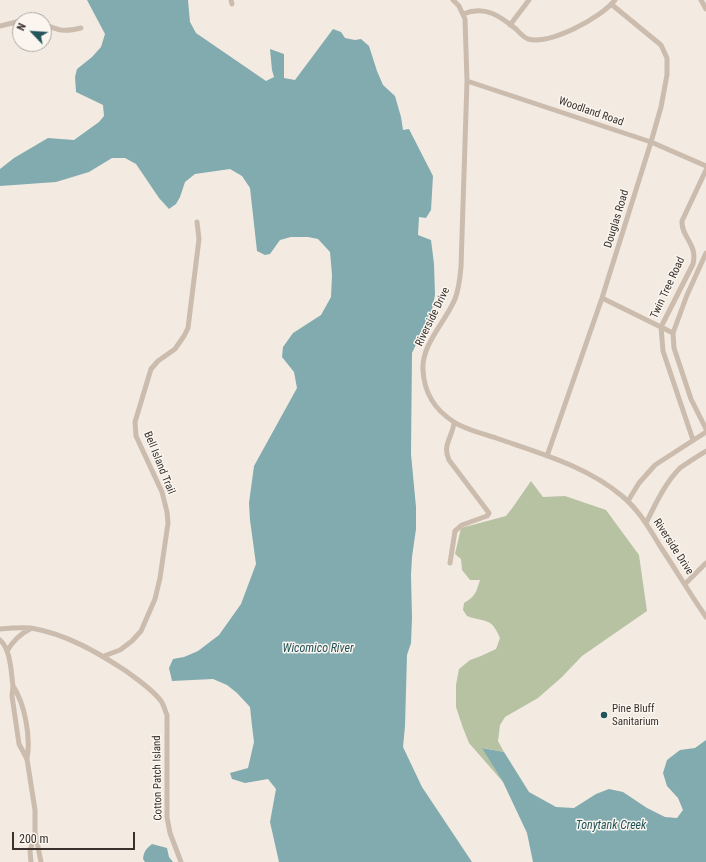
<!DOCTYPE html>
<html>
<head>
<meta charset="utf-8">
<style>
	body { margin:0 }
	#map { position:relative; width:706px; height:862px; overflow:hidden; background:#f3ebe2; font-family:"Roboto Condensed",sans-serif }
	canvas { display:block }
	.north { position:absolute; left:12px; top:12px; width:40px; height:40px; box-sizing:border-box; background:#faf5ef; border:1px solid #ada7a1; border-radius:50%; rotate:295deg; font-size:11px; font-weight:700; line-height:16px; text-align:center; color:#3a312c }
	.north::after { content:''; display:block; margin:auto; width:14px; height:18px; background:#23545a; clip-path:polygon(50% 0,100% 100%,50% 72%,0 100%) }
	.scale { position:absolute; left:12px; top:832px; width:123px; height:18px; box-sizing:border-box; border:2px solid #3a312c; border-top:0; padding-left:5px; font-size:12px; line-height:14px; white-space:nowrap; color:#3a312c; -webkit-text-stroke:3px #faf5ef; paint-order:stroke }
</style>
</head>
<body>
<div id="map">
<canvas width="706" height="862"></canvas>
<div class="north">N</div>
<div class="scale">200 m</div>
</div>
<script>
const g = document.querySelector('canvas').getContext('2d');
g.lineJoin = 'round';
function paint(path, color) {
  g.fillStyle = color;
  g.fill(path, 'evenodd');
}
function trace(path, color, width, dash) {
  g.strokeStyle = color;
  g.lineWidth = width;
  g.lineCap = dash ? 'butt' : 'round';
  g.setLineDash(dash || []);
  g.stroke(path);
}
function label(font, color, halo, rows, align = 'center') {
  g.font = font + ' "Roboto Condensed",sans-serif';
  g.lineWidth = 3;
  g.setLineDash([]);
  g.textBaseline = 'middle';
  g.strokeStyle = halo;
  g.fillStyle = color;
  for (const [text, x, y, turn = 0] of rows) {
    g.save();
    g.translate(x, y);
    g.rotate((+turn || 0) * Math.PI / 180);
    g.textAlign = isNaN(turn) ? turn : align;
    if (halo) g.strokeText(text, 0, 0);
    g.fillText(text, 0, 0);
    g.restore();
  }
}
paint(new Path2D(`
	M 531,481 L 543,497 L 565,496 L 606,510 L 639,555 L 647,611 L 582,656 L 562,677 L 538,698 L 505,717 L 500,725 L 498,741 L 504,752 L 483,748 L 503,782 L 469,743 L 463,728 L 456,707 L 456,685 L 459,669 L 470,660 L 481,656 L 496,649 L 500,638 C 491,616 485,623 467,616 L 463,610 L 464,603 C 476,596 476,592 480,580 L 470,580 L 462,570 L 461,559 L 455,554 L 461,528 L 506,516 L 513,507 Z`), '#b6c2a2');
paint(new Path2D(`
	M 87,0 L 188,0 L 190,22 L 196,33 L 266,81 L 274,77 L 272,70 L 270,49 L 284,54 L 284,78 L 295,80 L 333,29 L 341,32 L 345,38 L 355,40 L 361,39 L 369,46 L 377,71 L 383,85 L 395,96 L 401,117 L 403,130 L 409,129 L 433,176 L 431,210 L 426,218 L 419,217 L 418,235 L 431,240 L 434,264 L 435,295 L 427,335 L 419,338 L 412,353 L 411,454 L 416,507 L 416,529 L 412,557 L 411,575 L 412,618 L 411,643 L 407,655 L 405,726 L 403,747 L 422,787 L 472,862 L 279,862 L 270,822 L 276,789 L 268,779 L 245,783 L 232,779 L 230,773 L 248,768 L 254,742 L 252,726 L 250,707 L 237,693 L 227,685 L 213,679 L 172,681 L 169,668 L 173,659 L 184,657 L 198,651 L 219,635 L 241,604 L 256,564 L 250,520 L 249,503 L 254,466 L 297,388 L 294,372 L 282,357 L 283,347 L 293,333 L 321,315 L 331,297 L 332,275 L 330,252 L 318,239 L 308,237 L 291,237 L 280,240 L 270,254 L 265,255 L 257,251 L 250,188 L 242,176 L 230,169 L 195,174 L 185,182 L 180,197 L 176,204 L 169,209 L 159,198 L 136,164 L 125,158 L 112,158 L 89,172 L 56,182 L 0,186 L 0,169 L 14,158 L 48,138 L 74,140 L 99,122 L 104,116 L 103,105 L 76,92 L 75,77 L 77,69 L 92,57 L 101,47 L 105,34 Z
	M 706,740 L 706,862 L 533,862 L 527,833 L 503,782 L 482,748 L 504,752 L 529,792 L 556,807 L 574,808 L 596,794 L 609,789 L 623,792 L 647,808 L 665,817 L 677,818 L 683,810 L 678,798 L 667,786 L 663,773 L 667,760 L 680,750 L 695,748 Z
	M 152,844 L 167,848 L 169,857 L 173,862 L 145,862 L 143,859 C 144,851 146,849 152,844 Z`), '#82abaf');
trace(new Path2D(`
	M 231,0 L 232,4
	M 453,0 L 459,6 L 465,19 L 467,81 L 461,267 C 460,278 459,289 455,299 C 446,321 421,345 423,370 C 424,392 435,410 454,422 C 464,429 484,434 496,438 C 539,453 587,466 622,496 C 639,510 649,528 660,546 C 676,570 690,594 706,617
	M 701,0 L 706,9
	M 463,14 C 485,5 500,16 516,29 C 519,32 523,37 528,39 C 550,45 601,18 615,0
	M 22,20 L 33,20
	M 44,24 C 59,31 65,32 81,28
	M 510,25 L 529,0
	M 0,26 L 20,21
	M 467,81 L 651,142 L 706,166
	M 706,253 L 687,295 L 673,333 L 674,348 L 691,399 L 706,429
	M 602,298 L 673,333
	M 693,440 L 663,351 L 661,327 L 693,264 C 698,244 681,237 682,221 L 706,170
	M 547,456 L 602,298 L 651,142 L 661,107 L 667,75 L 667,58 L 661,45 L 611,4
	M 628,501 L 639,483 L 655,465 L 706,432
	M 646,523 C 655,505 665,483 680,468 C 688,462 698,456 706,451
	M 450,563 L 455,531 L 462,525 L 487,516 L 489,513 L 449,460 C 442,445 452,438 454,423
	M 685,584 L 706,563
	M 0,629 C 10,628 21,627 31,628 C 66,634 97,652 126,671 C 138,680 152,689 161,701 C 164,705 165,711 167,715 L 167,817 L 170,833 L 181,862
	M 0,640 C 11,650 11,672 13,686
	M 7,651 C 13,641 20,634 30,629
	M 104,656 L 120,650 L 132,641 L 141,631 L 155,599 L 160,578 L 168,523 L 167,512 L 162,492 L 136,436 L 135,422 L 151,369 L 158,361 L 175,349 L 184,336 L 188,328 L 199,239 L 197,222
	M 27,759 C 31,738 25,704 13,686 L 12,696 L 19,744 L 27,759 L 35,810 L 35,832 L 41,862
	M 31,862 L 30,851 L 35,833`), '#cbbcae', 5);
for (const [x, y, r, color] of [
	[604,715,4,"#23545a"]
]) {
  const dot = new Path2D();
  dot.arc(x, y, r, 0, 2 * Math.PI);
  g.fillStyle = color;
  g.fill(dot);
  trace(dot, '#faf5ef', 1.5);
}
label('11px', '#3a312c', '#faf5ef', [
	["Woodland Road",591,112,19],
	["Douglas Road",617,219,-73],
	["Twin Tree Road",668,288,-65],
	["Riverside Drive",433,317,-64],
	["Bell Island Trail",159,463,68],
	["Riverside Drive",673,547,57],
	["Cotton Patch Island",158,778,-91]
]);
label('11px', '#3a312c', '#faf5ef', [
	["Pine Bluff",612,709],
	["Sanitarium",612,722]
], 'left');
label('italic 12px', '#23545a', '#faf5ef', [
	["Wicomico River",318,649],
	["Tonytank Creek",611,826]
]);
</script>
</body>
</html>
